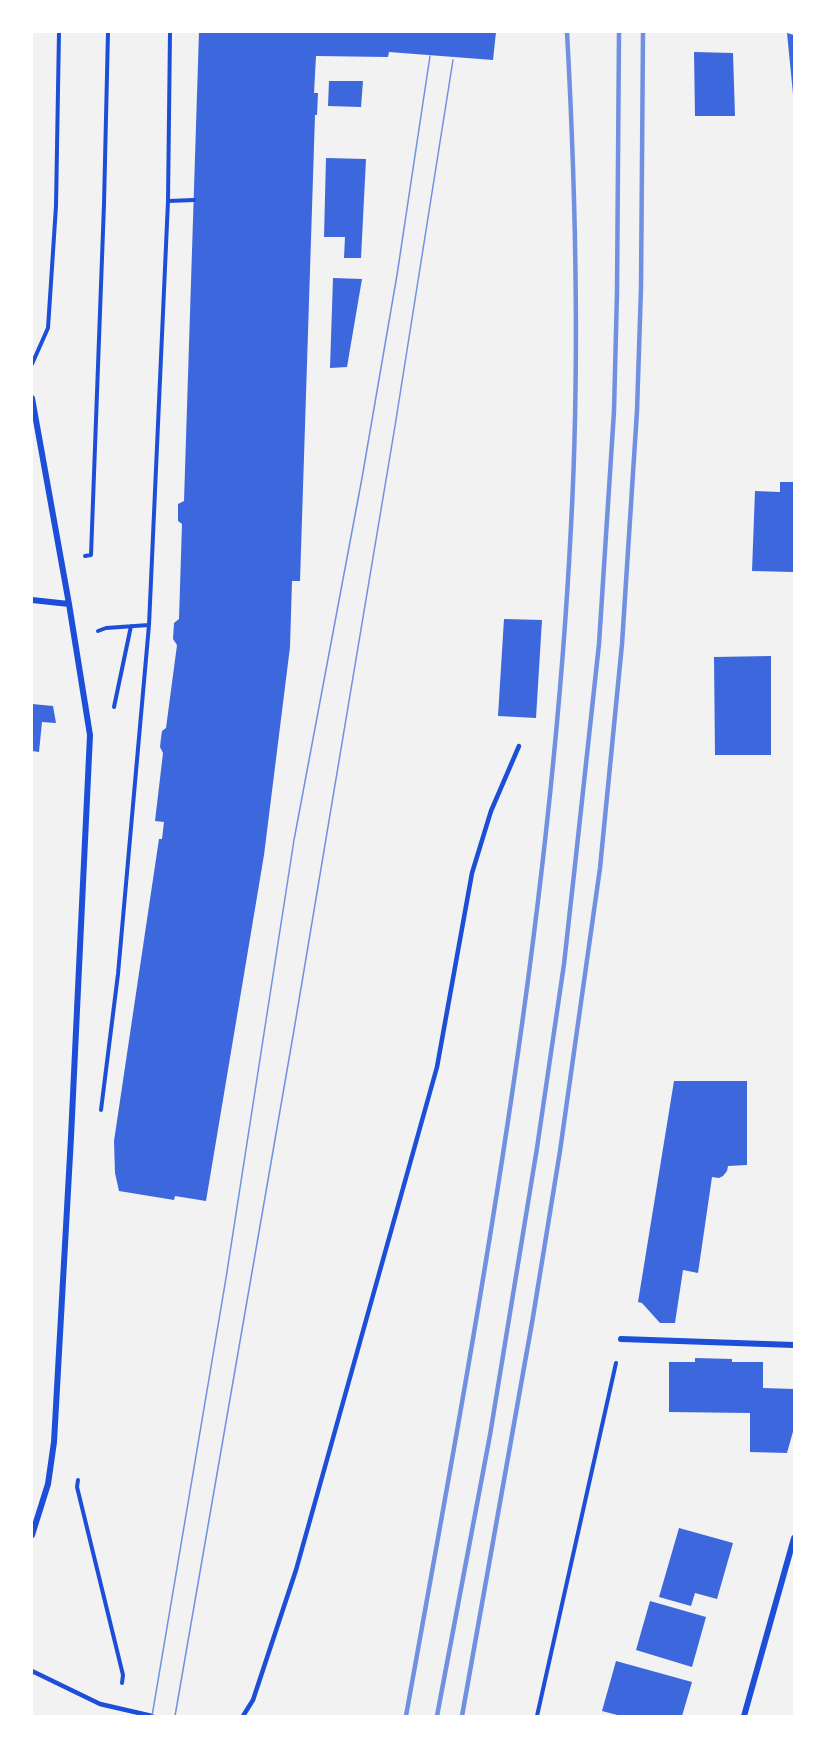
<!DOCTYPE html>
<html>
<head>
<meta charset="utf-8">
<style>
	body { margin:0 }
	#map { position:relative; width:826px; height:1748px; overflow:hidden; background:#f2f2f2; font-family:Raleway,sans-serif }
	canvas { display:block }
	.frame { position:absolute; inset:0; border:33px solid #fff; pointer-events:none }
</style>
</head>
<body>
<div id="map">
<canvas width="826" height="1748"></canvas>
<div class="frame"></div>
</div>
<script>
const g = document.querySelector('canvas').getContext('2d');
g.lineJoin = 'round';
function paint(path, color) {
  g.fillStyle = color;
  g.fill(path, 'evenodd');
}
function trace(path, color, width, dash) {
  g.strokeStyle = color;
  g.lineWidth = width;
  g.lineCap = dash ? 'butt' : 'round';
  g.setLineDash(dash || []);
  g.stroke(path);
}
paint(new Path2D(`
	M 199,32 L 496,32 L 493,60 L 389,52 L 388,57 L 316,56 L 314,93 L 318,93 L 317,115 L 315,115 L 300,581 L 292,581 L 290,647 L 264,855 L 206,1201 L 175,1196 L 174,1200 L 119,1191 L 115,1173 L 114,1141 L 159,839 L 162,839 L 164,822 L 155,821 L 163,753 L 160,747 L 161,738 L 162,731 L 166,728 L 177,645 L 173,639 L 174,623 L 179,619 L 182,524 L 178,521 L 178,504 L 184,501 Z
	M 787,33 L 794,35 L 794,94 L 793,94 Z
	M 694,52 L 733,53 L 735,116 L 695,116 Z
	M 329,81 L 363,81 L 361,107 L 328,106 Z
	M 326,158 L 366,159 L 361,258 L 344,258 L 345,237 L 324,237 Z
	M 333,278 L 362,279 L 347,367 L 330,368 Z
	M 780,482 L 794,482 L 794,572 L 752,571 L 755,491 L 780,492 Z
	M 504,619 L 542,620 L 536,718 L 498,716 Z
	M 771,656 L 771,755 L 715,755 L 714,657 Z
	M 32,704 L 53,706 L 56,723 L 42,722 L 39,752 L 32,751 Z
	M 674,1081 L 747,1081 L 747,1165 L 728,1166 L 727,1171 L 723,1176 L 719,1178 L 712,1177 L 698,1273 L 683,1270 L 675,1323 L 660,1323 L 642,1303 L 638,1302 Z
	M 695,1358 L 732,1359 L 732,1362 L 763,1362 L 763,1388 L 794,1389 L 794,1428 L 787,1453 L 750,1452 L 750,1413 L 669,1412 L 669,1362 L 695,1362 Z
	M 679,1528 L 733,1543 L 717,1599 L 695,1593 L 691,1606 L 659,1597 Z
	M 650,1601 L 706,1617 L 692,1667 L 636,1650 Z
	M 616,1661 L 692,1682 L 682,1716 L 621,1716 L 602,1711 Z`), '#3d67dc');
trace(new Path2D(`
	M 168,201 L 194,200
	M 32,364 L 48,328 L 56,206 L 59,32
	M 85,556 L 91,555 L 104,204 L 108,32
	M 98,631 L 106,628 L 149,625 L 168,201 L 170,32
	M 114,707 L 131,626
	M 101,1110 L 118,974 L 149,625
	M 78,1480 L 77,1487 L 123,1675 L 122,1683
	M 537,1716 L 616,1363`), '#1d4ed8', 4);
trace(new Path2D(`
	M 32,1671 L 100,1704 L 152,1716
	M 243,1716 L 253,1700 L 296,1570 L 437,1067 L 472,873 L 491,811 L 519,746`), '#1d4ed8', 4.5);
trace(new Path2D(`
	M 32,398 L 69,604 L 90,735 L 71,1137 L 54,1442 L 48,1484 L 32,1535
	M 32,600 L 69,604
	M 621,1339 L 794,1345
	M 744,1716 L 794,1538`), '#1d4ed8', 6);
trace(new Path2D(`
	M 152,1716 L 226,1278 L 294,840 L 362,478 L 397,275 L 430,56
	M 175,1716 L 294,1030 L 395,426 L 453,60`), '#7290e2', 1.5);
trace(new Path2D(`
	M 406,1716 C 477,1322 551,927 571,526 C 580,361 576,196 567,32
	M 437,1716 L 490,1435 L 537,1148 L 564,964 L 575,865 L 599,644 L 614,411 L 617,292 L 619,32
	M 462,1716 L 533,1317 L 560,1151 L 600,868 L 622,644 L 637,411 L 641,288 L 643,32`), '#7290e2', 4.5);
</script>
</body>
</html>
